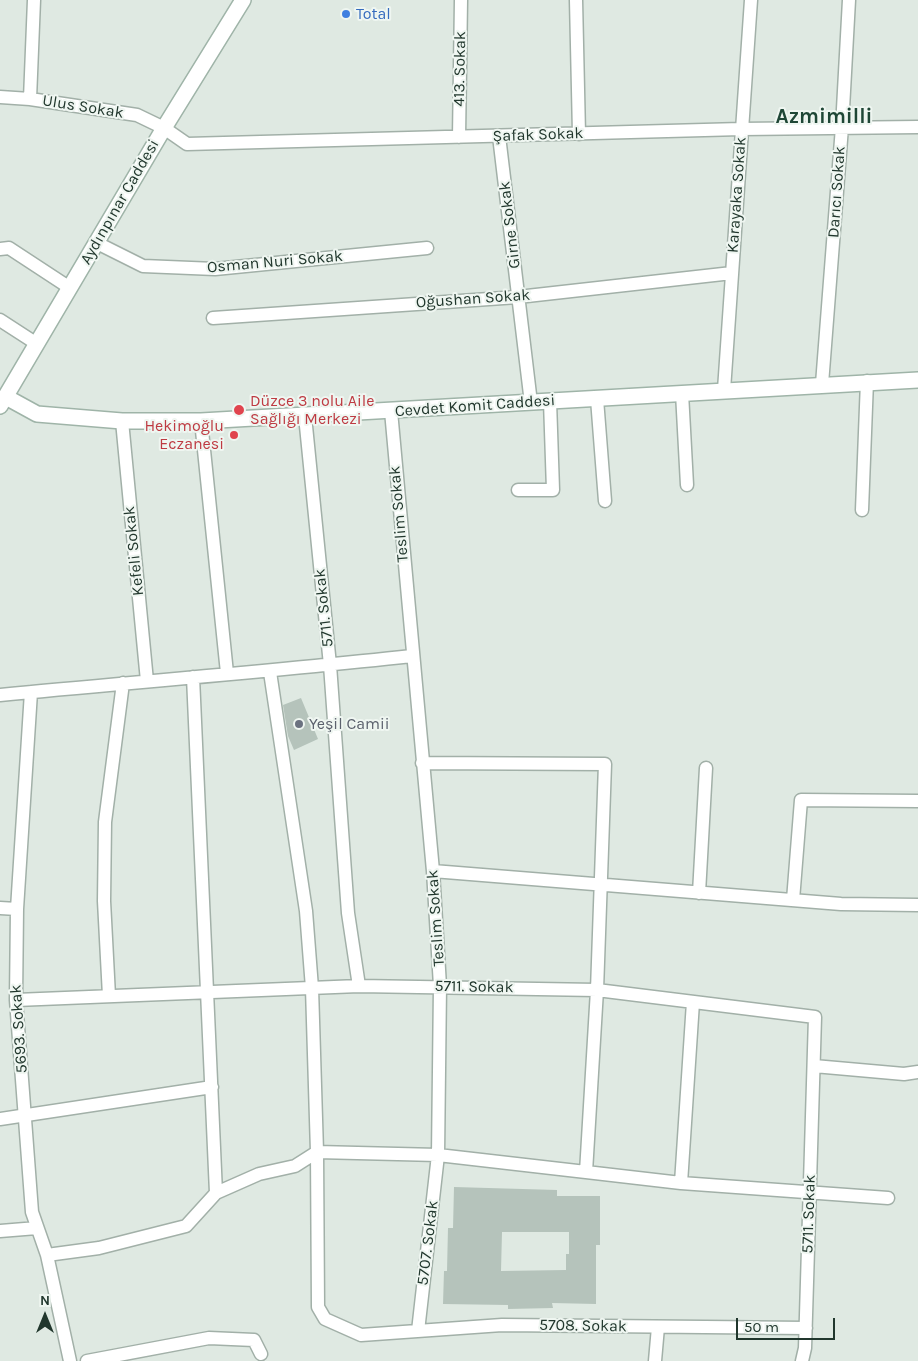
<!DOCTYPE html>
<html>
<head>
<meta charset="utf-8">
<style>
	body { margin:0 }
	#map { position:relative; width:918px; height:1361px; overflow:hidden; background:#dfe9e2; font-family:Karla,sans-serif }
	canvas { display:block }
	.north { position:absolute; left:20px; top:1291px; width:50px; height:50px; -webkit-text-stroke:4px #eff6f1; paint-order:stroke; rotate:0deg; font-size:14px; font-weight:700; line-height:20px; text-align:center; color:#21372d }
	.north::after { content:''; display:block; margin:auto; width:18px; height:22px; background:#21372d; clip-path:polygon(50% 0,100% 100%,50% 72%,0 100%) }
	.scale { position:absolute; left:736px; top:1318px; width:99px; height:22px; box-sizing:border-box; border:2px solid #21372d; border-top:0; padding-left:6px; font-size:15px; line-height:18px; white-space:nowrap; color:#21372d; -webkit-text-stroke:4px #eff6f1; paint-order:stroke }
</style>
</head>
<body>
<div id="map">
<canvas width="918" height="1361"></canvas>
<div class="north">N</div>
<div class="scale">50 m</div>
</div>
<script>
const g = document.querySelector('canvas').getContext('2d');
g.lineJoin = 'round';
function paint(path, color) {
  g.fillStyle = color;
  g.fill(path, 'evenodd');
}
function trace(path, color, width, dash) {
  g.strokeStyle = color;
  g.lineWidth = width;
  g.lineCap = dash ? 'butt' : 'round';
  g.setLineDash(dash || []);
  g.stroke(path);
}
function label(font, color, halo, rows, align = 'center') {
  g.font = font + ' Karla,sans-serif';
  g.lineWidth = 4;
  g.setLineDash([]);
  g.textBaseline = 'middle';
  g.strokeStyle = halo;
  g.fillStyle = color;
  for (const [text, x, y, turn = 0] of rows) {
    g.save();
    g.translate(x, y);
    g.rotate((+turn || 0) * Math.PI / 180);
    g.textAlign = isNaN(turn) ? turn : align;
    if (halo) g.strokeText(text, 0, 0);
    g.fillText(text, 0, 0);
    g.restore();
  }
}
paint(new Path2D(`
	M 301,698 L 318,739 L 294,750 L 288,736 L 283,705 Z
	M 454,1187 L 557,1190 L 557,1196 L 600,1196 L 600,1245 L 596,1245 L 596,1304 L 552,1303 L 553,1308 L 508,1309 L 508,1305 L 443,1304 L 444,1271 L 447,1271 L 448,1228 L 453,1228 ZM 502,1232 L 569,1232 L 569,1254 L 566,1254 L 566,1270 L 501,1271 Z`), '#b5c3bb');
const street = new Path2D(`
	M 576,0 L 579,134
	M 0,97 L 30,99 L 137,115 L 164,128 L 187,144 L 741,129 L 918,127
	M 30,99 L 34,0
	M 499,136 L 531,403
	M 459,137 L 461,0
	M 97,243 L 143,266 L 215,269 L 427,248
	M 0,249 L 9,248 L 70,288
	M 213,318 L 518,297 L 732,273
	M 0,320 L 37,344
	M 822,384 L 842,127 L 849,0
	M 724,390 L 751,0
	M 682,393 L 687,485
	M 597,399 L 605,501
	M 391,411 L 433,871 L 440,986 L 438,1155 L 317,1152 L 318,1307 L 325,1319 L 361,1335 L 502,1325 L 806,1328
	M 305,416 L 330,665 L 348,913 L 359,986 L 597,990 L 815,1017 L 805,1348 L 802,1361
	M 122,421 L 147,681
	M 201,421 L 227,673
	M 518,490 L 553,490 L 550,401
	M 862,510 L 867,381
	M 193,677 L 216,1193
	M 31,692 L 17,909 L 16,1000 L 32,1212 L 47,1255 L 70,1361
	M 0,695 C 137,682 275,671 412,656
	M 422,763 L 605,764 L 597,990 L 586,1172 L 681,1183 L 888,1198
	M 433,871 L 841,904 L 918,905
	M 699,893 L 706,768
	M 793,900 L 801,800 L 918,801
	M 0,908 L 17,909
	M 109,996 L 104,901 L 105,822 L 123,683
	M 16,1000 L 359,986
	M 814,1066 L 904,1074 L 918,1072
	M 0,1119 L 212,1087
	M 681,1183 L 693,1002
	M 0,1231 L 37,1228
	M 47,1255 L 99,1248 L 186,1226 L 216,1193 L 259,1174 L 295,1166 L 317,1152 L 312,988 L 306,911 L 270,672
	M 418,1331 L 438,1155 L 586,1172
	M 87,1361 L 209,1338 L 254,1340 L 261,1354
	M 655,1361 L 658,1327`);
const secondary = new Path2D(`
	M 6,397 L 37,414 L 122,421 L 201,421 L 918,380
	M 0,406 L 164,128 L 243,0`);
trace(street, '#a2b0a8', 15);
trace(secondary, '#9fb4a8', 18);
trace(street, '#fff', 12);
trace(secondary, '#fff', 15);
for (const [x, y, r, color] of [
	[346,14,5,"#3f7fe0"],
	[239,410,6,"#e0444e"],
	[234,435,5,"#e0444e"],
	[299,724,5,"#6b7280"]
]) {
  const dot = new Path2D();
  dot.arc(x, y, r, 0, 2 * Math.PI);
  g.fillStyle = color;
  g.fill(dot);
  trace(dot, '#eff6f1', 2);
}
label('16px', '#366cbe', '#eff6f1', [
	["Total",356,14]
], 'left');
label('16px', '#21372d', '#eff6f1', [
	["413. Sokak",460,69,-89],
	["Ulus Sokak",83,107,9],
	["Şafak Sokak",538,135,-2],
	["Darıcı Sokak",837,192,-86],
	["Karayaka Sokak",737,195,-86],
	["Aydınpınar Caddesi",120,202,-60],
	["Girne Sokak",510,225,-97],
	["Osman Nuri Sokak",275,262,-5],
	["Oğushan Sokak",473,299,-4],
	["Cevdet Komit Caddesi",475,406,-4],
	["Teslim Sokak",399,514,-95],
	["Kefeli Sokak",134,551,-96],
	["5711. Sokak",324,608,-96],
	["Teslim Sokak",436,918,-94],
	["5711. Sokak",474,987,1],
	["5693. Sokak",19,1029,-94],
	["5711. Sokak",809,1214,-88],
	["5707. Sokak",428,1243,-83],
	["5708. Sokak",583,1326,1]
]);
label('16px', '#be3a42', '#eff6f1', [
	["Düzce 3 nolu Aile",250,401],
	["Sağlığı Merkezi",250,419],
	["Hekimoğlu",224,426,"right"],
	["Eczanesi",224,444,"right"]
], 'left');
label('16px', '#5b616d', '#eff6f1', [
	["Yeşil Camii",309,724]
], 'left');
label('bold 21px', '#1f4736', '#eff6f1', [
	["Azmimilli",824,117]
]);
</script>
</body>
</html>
